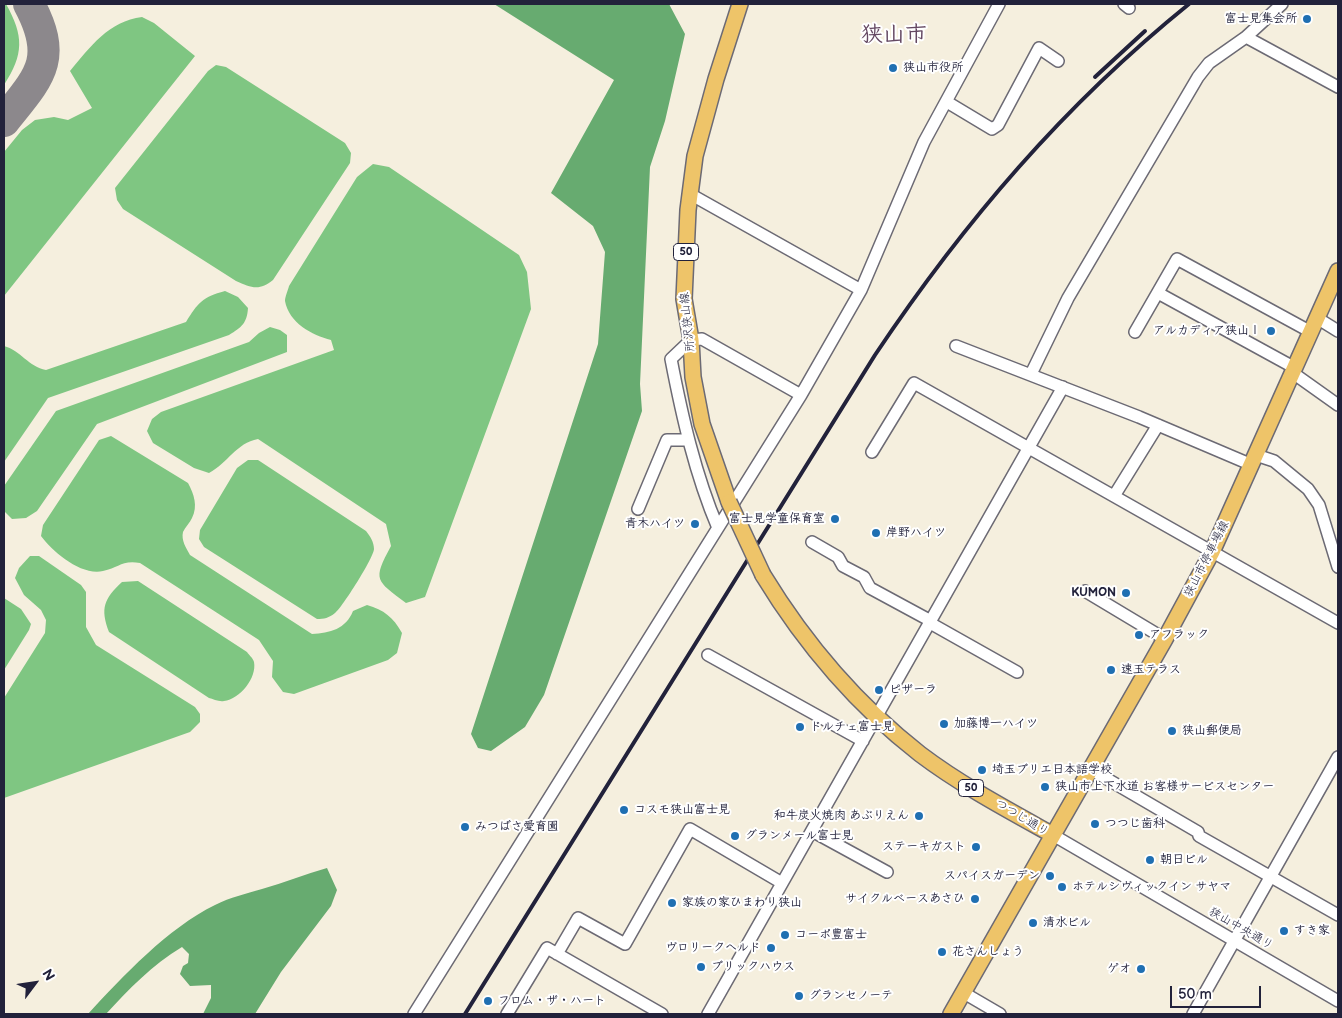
<!DOCTYPE html>
<html>
<head>
<meta charset="utf-8">
<style>
	body { margin:0 }
	#map { position:relative; width:1342px; height:1018px; overflow:hidden; background:#f5efde; font-family:"Balsamiq Sans",sans-serif }
	canvas { display:block }
	.frame { position:absolute; inset:0; border:5px solid #22223b; pointer-events:none }
	.north { position:absolute; left:10px; top:958px; width:50px; height:50px; -webkit-text-stroke:4px #fff; paint-order:stroke; rotate:59deg; font-size:14px; font-weight:700; line-height:20px; text-align:center; color:#22223b }
	.north::after { content:''; display:block; margin:auto; width:18px; height:22px; background:#22223b; clip-path:polygon(50% 0,100% 100%,50% 72%,0 100%) }
	.scale { position:absolute; left:1170px; top:986px; width:91px; height:22px; box-sizing:border-box; border:2px solid #22223b; border-top:0; padding-left:6px; font-size:15px; line-height:18px; white-space:nowrap; color:#22223b; -webkit-text-stroke:4px #fff; paint-order:stroke }
</style>
</head>
<body>
<div id="map">
<canvas width="1342" height="1018"></canvas>
<div class="frame"></div>
<div class="north">N</div>
<div class="scale">50 m</div>
</div>
<script>
const g = document.querySelector('canvas').getContext('2d');
g.lineJoin = 'round';
function paint(path, color) {
  g.fillStyle = color;
  g.fill(path, 'evenodd');
}
function trace(path, color, width, dash) {
  g.strokeStyle = color;
  g.lineWidth = width;
  g.lineCap = dash ? 'butt' : 'round';
  g.setLineDash(dash || []);
  g.stroke(path);
}
function label(font, color, halo, rows, align = 'center') {
  g.font = font + ' "Balsamiq Sans","Klee One",sans-serif';
  g.lineWidth = 4;
  g.setLineDash([]);
  g.textBaseline = 'middle';
  g.strokeStyle = halo;
  g.fillStyle = color;
  for (const [text, x, y, turn = 0] of rows) {
    g.save();
    g.translate(x, y);
    g.rotate((+turn || 0) * Math.PI / 180);
    g.textAlign = isNaN(turn) ? turn : align;
    if (halo) g.strokeText(text, 0, 0);
    g.fillText(text, 0, 0);
    g.restore();
  }
}
paint(new Path2D(`
	M 4,4 L 6,4 C 24,36 24,54 4,85 Z
	M 142,17 L 154,23 L 195,56 L 4,296 L 4,152 L 22,130 L 35,120 L 54,117 L 68,120 L 92,108 L 70,71 C 90,47 109,21 142,17 Z
	M 216,65 L 226,67 L 345,143 L 351,153 L 350,163 L 273,280 C 260,291 251,288 236,281 L 123,209 L 117,200 L 115,188 L 208,71 Z
	M 373,164 L 389,167 L 519,255 L 527,272 L 531,309 L 425,597 L 406,603 C 376,580 372,581 391,546 L 386,524 L 258,439 C 236,443 228,463 209,473 L 194,468 L 153,443 L 147,431 L 152,419 L 161,412 L 334,350 L 331,340 C 312,335 289,323 285,301 C 285,297 288,290 289,286 L 357,177 Z
	M 225,291 L 238,297 L 248,308 C 247,323 242,327 229,335 L 48,398 L 4,462 L 4,346 C 20,350 29,367 46,370 L 186,322 C 198,303 202,297 225,291 Z
	M 270,327 L 280,330 L 287,335 L 287,352 L 97,424 L 37,511 L 26,518 L 12,519 L 4,511 L 4,486 L 56,411 L 249,342 L 259,333 Z
	M 111,436 L 188,483 C 194,494 198,506 192,518 C 190,523 185,527 183,532 C 181,540 186,548 190,555 L 312,634 C 330,633 346,629 353,611 L 367,605 C 384,610 393,617 402,633 L 397,653 L 388,660 L 294,694 L 283,692 L 272,677 L 273,661 L 259,640 L 140,563 C 121,560 119,568 103,571 C 81,576 53,552 41,536 L 43,525 L 99,440 Z
	M 248,460 L 258,460 L 366,531 C 370,536 374,542 374,549 C 374,557 342,608 335,613 C 329,618 324,619 317,619 L 204,547 L 199,539 L 200,530 L 237,468 Z
	M 30,556 L 39,556 L 81,585 L 86,592 L 86,627 L 96,645 L 195,707 L 200,714 L 200,722 L 190,732 L 4,798 L 4,698 L 45,633 L 46,620 L 41,610 L 24,595 L 15,578 L 19,568 Z
	M 138,581 L 247,652 C 249,655 253,658 254,662 C 257,678 240,699 224,701 C 219,702 213,699 209,698 L 109,632 C 100,608 104,599 122,582 Z
	M 4,598 L 21,609 L 31,624 L 29,630 L 4,670 Z`), '#7fc682');
paint(new Path2D(`
	M 494,4 L 669,4 L 685,34 L 665,121 L 650,167 L 640,384 L 642,411 L 544,695 L 525,727 L 491,751 L 478,748 L 471,734 L 598,344 L 605,252 L 593,226 L 551,193 L 614,80 Z
	M 327,868 L 337,890 L 331,906 L 281,972 L 255,1014 L 203,1014 L 211,998 L 211,985 L 190,986 L 180,974 L 183,966 L 188,963 L 189,954 L 182,947 C 152,965 129,989 106,1014 L 88,1014 C 123,976 168,928 215,905 C 231,897 245,894 262,889 C 284,883 305,874 327,868 Z`), '#67ab70');
trace(new Path2D(`
	M 4,121 C 39,77 59,60 29,4`), '#8c888c', 32);
const minor = new Path2D(`
	M 1124,4 L 1129,8
	M 1246,37 L 1338,87
	M 947,102 L 992,129 L 998,125 L 1039,48 L 1058,61
	M 690,194 L 861,290
	M 1158,293 L 1295,368
	M 1317,318 L 1338,331
	M 1135,332 L 1177,259 L 1311,332
	M 956,346 L 1139,417 L 1252,465
	M 1293,373 L 1338,405
	M 1031,374 L 1068,298 L 1198,77 L 1209,63 L 1246,37 L 1282,4
	M 872,452 L 914,383 L 1338,623
	M 1256,455 L 1274,461 L 1308,489 L 1319,505 L 1338,567
	M 1114,496 L 1158,425
	M 638,509 L 667,440 L 688,440
	M 718,528 C 695,474 682,416 671,359 L 691,340 L 702,339 L 801,395
	M 812,542 L 838,557 L 843,566 L 864,577 L 870,588 L 931,621
	M 1085,591 L 1165,639
	M 930,623 L 1017,672
	M 708,655 L 863,741
	M 1090,769 L 1198,832 L 1199,836 L 1338,915
	M 812,831 L 887,872
	M 1053,835 L 1338,1001
	M 557,954 L 578,918 L 625,944 L 690,829 L 782,883
	M 964,993 L 1000,1014
	M 414,1014 L 801,395 L 861,290 L 924,142 L 999,4
	M 507,1014 L 547,948 L 662,1014
	M 708,1014 L 1063,387
	M 1193,1014 L 1338,757`);
const major = new Path2D(`
	M 729,502 L 702,424 L 693,377 L 691,340 L 684,299 L 688,210 L 695,156 L 716,79 L 740,4
	M 763,575 C 805,644 856,704 920,754 C 961,785 1008,810 1053,835 L 951,1014
	M 1053,835 L 1165,639 L 1212,552 L 1338,271`);
trace(minor, '#6c6a74', 14);
trace(major, '#6c6a74', 18);
trace(minor, '#fff', 11);
trace(major, '#eec469', 15);
trace(new Path2D(`
	M 1095,77 L 1145,31
	M 465,1014 L 875,355 C 964,222 1064,105 1189,4`), '#22223b', 4);
const majorBridge = new Path2D(`
	M 729,502 L 763,575`);
trace(majorBridge, '#6c6a74', 18, []);
trace(majorBridge, '#eec469', 15);
for (const [x, y, r, color] of [
	[1307,19,5,"#1f6fb2"],
	[893,68,5,"#1f6fb2"],
	[1271,331,5,"#1f6fb2"],
	[835,519,5,"#1f6fb2"],
	[695,524,5,"#1f6fb2"],
	[876,533,5,"#1f6fb2"],
	[1126,593,5,"#1f6fb2"],
	[1139,635,5,"#1f6fb2"],
	[1111,670,5,"#1f6fb2"],
	[879,690,5,"#1f6fb2"],
	[944,724,5,"#1f6fb2"],
	[800,727,5,"#1f6fb2"],
	[1172,731,5,"#1f6fb2"],
	[982,770,5,"#1f6fb2"],
	[1045,787,5,"#1f6fb2"],
	[624,810,5,"#1f6fb2"],
	[919,816,5,"#1f6fb2"],
	[1095,824,5,"#1f6fb2"],
	[465,827,5,"#1f6fb2"],
	[735,836,5,"#1f6fb2"],
	[976,847,5,"#1f6fb2"],
	[1150,860,5,"#1f6fb2"],
	[1050,876,5,"#1f6fb2"],
	[1062,887,5,"#1f6fb2"],
	[975,899,5,"#1f6fb2"],
	[672,903,5,"#1f6fb2"],
	[1033,923,5,"#1f6fb2"],
	[1284,931,5,"#1f6fb2"],
	[785,935,5,"#1f6fb2"],
	[771,948,5,"#1f6fb2"],
	[942,952,5,"#1f6fb2"],
	[701,967,5,"#1f6fb2"],
	[1141,969,5,"#1f6fb2"],
	[799,996,5,"#1f6fb2"],
	[488,1001,5,"#1f6fb2"]
]) {
  const dot = new Path2D();
  dot.arc(x, y, r, 0, 2 * Math.PI);
  g.fillStyle = color;
  g.fill(dot);
  trace(dot, '#fff', 2);
}
for (const [x, y, w] of [
	[686,252,25],
	[971,788,25]
]) {
  const box = new Path2D();
  box.roundRect(x - w / 2, y - 8.5, w, 17, 4);
  g.fillStyle = '#fff';
  g.fill(box);
  trace(box, '#22223b', 1);
}
label('bold 11px', '#22223b', null, [
	["50",686,252],
	["50",971,788]
]);
label('bold 12px', '#22223b', '#fff', [
	["富士見集会所",1297,19,"right"],
	["狭山市役所",903,68],
	["アルカディア狭山Ⅰ",1261,331,"right"],
	["富士見学童保育室",825,519,"right"],
	["青木ハイツ",685,524,"right"],
	["岸野ハイツ",886,533],
	["KUMON",1116,593,"right"],
	["アフラック",1149,635],
	["速玉テラス",1121,670],
	["ピザーラ",889,690],
	["加藤博一ハイツ",954,724],
	["ドルチェ富士見",810,727],
	["狭山郵便局",1182,731],
	["埼玉ブリエ日本語学校",992,770],
	["狭山市上下水道 お客様サービスセンター",1055,787],
	["コスモ狭山富士見",634,810],
	["和牛炭火焼肉 あぶりえん",909,816,"right"],
	["つつじ歯科",1105,824],
	["みつばさ愛育園",475,827],
	["グランメール富士見",745,836],
	["ステーキガスト",966,847,"right"],
	["朝日ビル",1160,860],
	["スパイスガーデン",1040,876,"right"],
	["ホテルシヴィックイン サヤマ",1072,887],
	["サイクルベースあさひ",965,899,"right"],
	["家族の家ひまわり狭山",682,903],
	["清水ビル",1043,923],
	["すき家",1294,931],
	["コーポ豊富士",795,935],
	["ヴロリークヘルド",761,948,"right"],
	["花さんしょう",952,952],
	["ブリックハウス",711,967],
	["ゲオ",1131,969,"right"],
	["グランセノーテ",809,996],
	["フロム・ザ・ハート",498,1001]
], 'left');
label('12px', '#22223b', '#fff', [
	["所沢狭山線",688,322,-96],
	["狭山市停車場線",1207,559,-63],
	["つつじ通り",1022,818,31],
	["狭山中央通り",1241,929,30]
]);
label('bold 22px', '#644862', '#fff', [
	["狭山市",894,35]
]);
</script>
</body>
</html>
